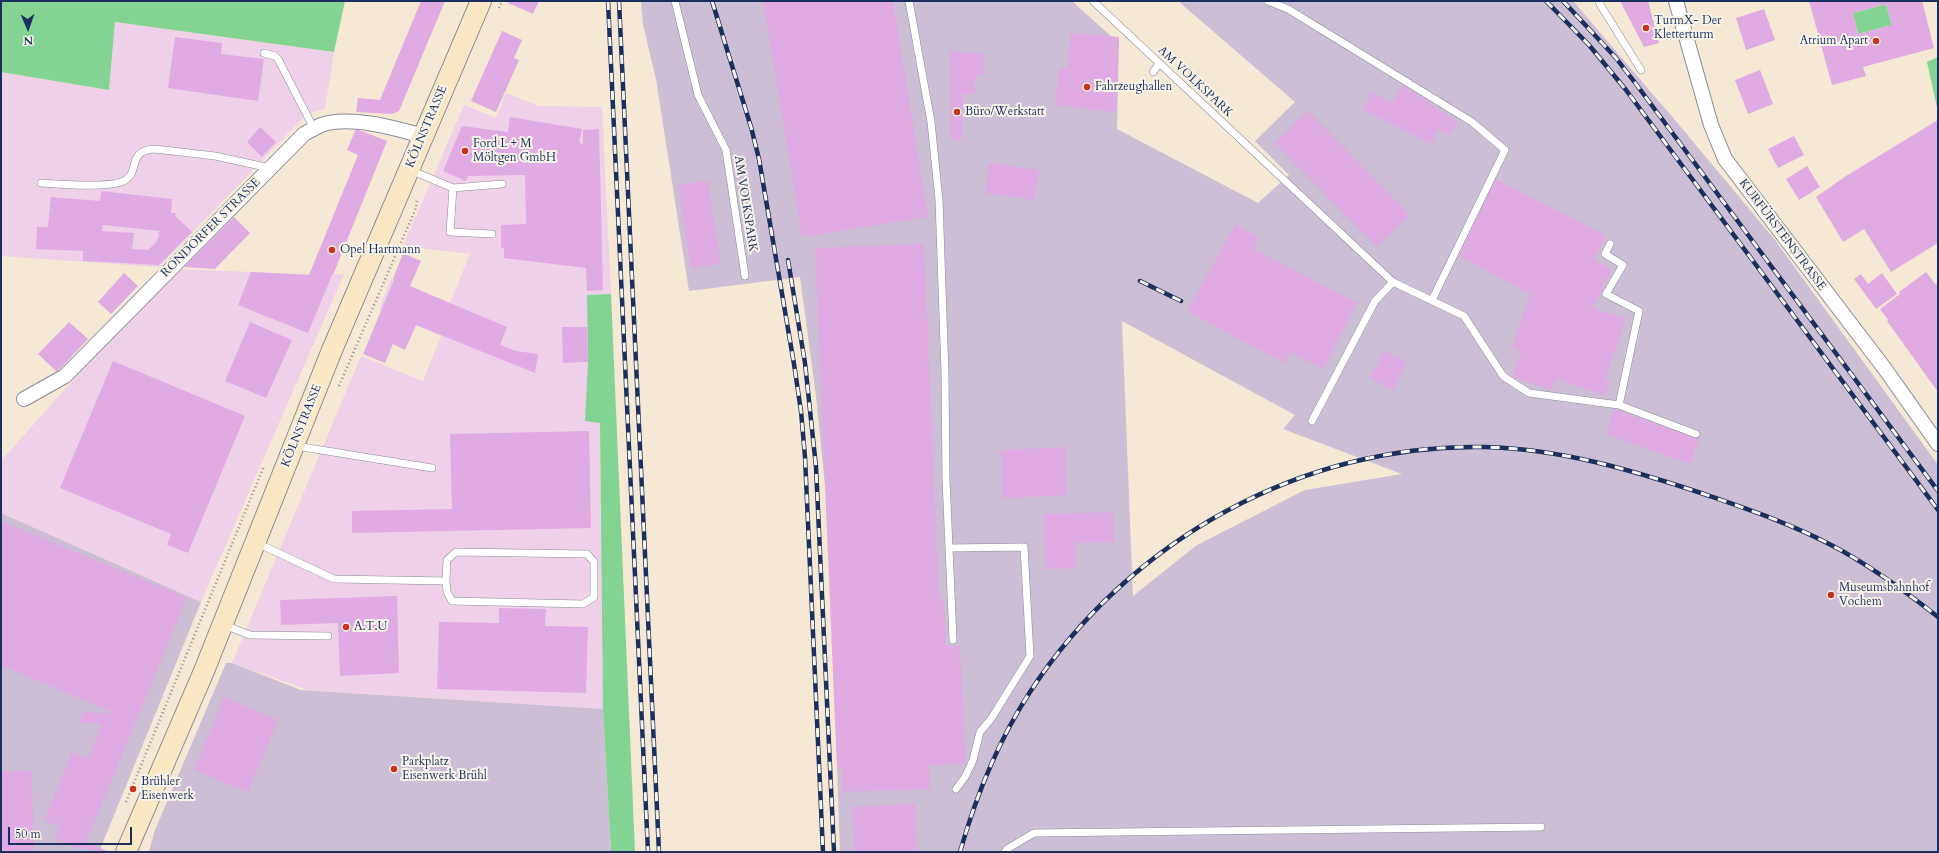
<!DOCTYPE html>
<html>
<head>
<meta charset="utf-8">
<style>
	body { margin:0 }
	#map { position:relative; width:1939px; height:853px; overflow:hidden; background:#f5e8d4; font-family:Cardo,serif }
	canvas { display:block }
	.frame { position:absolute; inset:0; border:2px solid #1b2f5e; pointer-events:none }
	.north { position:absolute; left:8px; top:8px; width:40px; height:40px; -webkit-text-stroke:3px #f7f3e8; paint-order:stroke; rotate:178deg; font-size:11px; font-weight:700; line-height:16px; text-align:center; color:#1b2f5e }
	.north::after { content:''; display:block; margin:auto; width:14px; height:18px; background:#1b2f5e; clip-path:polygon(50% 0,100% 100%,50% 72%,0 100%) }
	.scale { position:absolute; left:8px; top:827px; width:124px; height:18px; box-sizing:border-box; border:2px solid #1b2f5e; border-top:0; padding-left:5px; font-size:12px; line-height:14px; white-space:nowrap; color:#1b2f5e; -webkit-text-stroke:3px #f7f3e8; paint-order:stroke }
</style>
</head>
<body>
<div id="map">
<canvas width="1939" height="853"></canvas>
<div class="frame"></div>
<div class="north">N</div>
<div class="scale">50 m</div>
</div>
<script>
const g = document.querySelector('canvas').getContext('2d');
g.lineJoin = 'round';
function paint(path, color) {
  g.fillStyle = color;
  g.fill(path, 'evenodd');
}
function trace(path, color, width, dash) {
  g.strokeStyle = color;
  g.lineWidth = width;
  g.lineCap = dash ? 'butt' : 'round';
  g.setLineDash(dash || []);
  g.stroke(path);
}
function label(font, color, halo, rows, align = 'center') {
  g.font = font + ' Cardo,serif';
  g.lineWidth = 4;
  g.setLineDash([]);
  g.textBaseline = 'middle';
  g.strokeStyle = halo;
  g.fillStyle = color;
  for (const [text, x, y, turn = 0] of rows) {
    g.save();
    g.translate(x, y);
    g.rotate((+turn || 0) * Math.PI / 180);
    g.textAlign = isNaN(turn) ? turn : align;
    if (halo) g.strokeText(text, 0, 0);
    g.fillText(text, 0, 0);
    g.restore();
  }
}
paint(new Path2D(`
	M 115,22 L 334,52 L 325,109 L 314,112 L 303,118 L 159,267 L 1,256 L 1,72 L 109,90 Z
	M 506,93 L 539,106 L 602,107 L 611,294 L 587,295 L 588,362 L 585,421 L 600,423 L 603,709 L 308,690 L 232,663 L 361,356 L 423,381 L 441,336 L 379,310 L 391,279 L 450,303 L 470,254 L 403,246 L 464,105 L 496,118 Z
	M 172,269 L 332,275 L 344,274 L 201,602 L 1,513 L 1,461 Z`), '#eed0e8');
paint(new Path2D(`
	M 641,1 L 1072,1 L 1114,39 L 1119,37 L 1117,129 L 1258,203 L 1289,175 L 1255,141 L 1295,102 L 1178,1 L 1573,1 L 1680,126 L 1775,240 L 1938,465 L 1938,852 L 840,852 L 829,525 L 816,396 L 800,277 L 689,291 L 656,79 L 643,25 ZM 1122,321 L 1295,415 L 1283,429 L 1402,474 L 1305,490 L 1197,545 L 1133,596 Z
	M 1,513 L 201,602 L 99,852 L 1,852 Z
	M 226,663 L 232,663 L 301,690 L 603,709 L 611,852 L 149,852 L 155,830 Z`), '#ccbed4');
paint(new Path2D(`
	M 1,1 L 345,1 L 334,52 L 115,22 L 109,90 L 1,72 Z
	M 1886,4 L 1892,25 L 1858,34 L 1853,13 Z
	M 1938,57 L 1938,112 L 1927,62 Z
	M 611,294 L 635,852 L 611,852 L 603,709 L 600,423 L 585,421 L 588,362 L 587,295 Z`), '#83d393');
paint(new Path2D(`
	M 421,1 L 445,1 L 399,111 L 392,114 L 356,112 L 358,98 L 380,100 Z
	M 509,1 L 539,1 L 533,14 L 508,3 Z
	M 763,1 L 893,1 L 928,217 L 802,237 Z
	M 1620,1 L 1648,1 L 1659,43 L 1644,47 Z
	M 1809,1 L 1922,1 L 1934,48 L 1863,67 L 1866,76 L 1832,85 ZM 1886,4 L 1892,25 L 1858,34 L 1853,13 Z
	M 1764,9 L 1775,40 L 1746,50 L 1736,18 Z
	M 502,31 L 522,40 L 514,58 L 519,60 L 496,112 L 471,101 Z
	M 1071,33 L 1119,37 L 1116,112 L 1055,105 L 1059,69 L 1067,68 Z
	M 175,37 L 222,43 L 221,54 L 264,59 L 258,101 L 168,88 Z
	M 950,51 L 984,54 L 985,74 L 975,75 L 975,94 L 963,94 L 962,140 L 951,140 Z
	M 1760,70 L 1773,104 L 1748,114 L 1735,80 Z
	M 1402,85 L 1457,121 L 1450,135 L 1438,129 L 1431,144 L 1363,110 L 1372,92 L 1392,103 Z
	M 1308,111 L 1410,215 L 1377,247 L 1275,143 Z
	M 510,117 L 582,129 L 579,143 L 583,144 L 583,130 L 599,129 L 603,290 L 587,291 L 586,268 L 504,258 L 504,248 L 501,248 L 501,225 L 526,224 L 525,175 L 468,176 L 466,181 L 443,171 L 462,126 L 508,132 Z
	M 1938,120 L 1938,243 L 1891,272 L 1864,229 L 1843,242 L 1816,197 L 1846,176 Z
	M 260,127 L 276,142 L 262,157 L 247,142 Z
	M 356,129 L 387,141 L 333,275 L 320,274 L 332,275 L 308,333 L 238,305 L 251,272 L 309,275 L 358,155 L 347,150 Z
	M 1794,136 L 1804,155 L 1778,168 L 1768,149 Z
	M 989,163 L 1039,170 L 1034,200 L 985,193 Z
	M 1807,166 L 1820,187 L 1799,200 L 1786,179 Z
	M 1496,179 L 1606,236 L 1594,260 L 1612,270 L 1593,308 L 1626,319 L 1605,379 L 1610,382 L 1605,396 L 1556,378 L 1552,390 L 1512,377 L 1521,352 L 1512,348 L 1530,294 L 1458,255 Z
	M 708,181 L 721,264 L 691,268 L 678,185 Z
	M 101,191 L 172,199 L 171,213 L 176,213 L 175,216 L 192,232 L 159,265 L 83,261 L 83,251 L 36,249 L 37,227 L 48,227 L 51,197 L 100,201 ZM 103,225 L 160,231 L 158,234 L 160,235 L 157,239 L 158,240 L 148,250 L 132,249 L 134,233 L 102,231 Z
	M 234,217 L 250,233 L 215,269 L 184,267 Z
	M 1236,224 L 1258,237 L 1254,249 L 1357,303 L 1323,369 L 1290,352 L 1284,363 L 1187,311 Z
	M 924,244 L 939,599 L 944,599 L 946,646 L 960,646 L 966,764 L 929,765 L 930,789 L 842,792 L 842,769 L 837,769 L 815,248 Z
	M 403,253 L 421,261 L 410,286 L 507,327 L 500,345 L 516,351 L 538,354 L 535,373 L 416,325 L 405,350 L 393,344 L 385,363 L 363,354 L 394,280 L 393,279 Z
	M 1926,272 L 1936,285 L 1938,284 L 1938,392 L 1887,321 L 1888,320 L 1880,309 L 1900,294 L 1899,292 Z
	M 124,273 L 138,286 L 111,314 L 98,302 Z
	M 1882,273 L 1897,294 L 1876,309 L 1854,279 L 1861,274 L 1868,284 Z
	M 69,322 L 88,339 L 57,372 L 38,354 Z
	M 250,322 L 292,340 L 266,398 L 225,381 Z
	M 562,327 L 587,327 L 588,362 L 563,363 Z
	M 1384,351 L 1407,363 L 1393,390 L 1370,378 Z
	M 113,361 L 245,416 L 188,553 L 167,545 L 171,534 L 60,488 Z
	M 1614,409 L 1699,439 L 1690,464 L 1606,434 Z
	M 589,431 L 591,528 L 352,533 L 352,511 L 452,509 L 450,434 Z
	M 1065,447 L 1067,495 L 1002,498 L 1001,450 Z
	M 1113,512 L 1114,542 L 1075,543 L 1076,568 L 1045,569 L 1044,514 Z
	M 1,521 L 187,598 L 86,842 L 109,852 L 95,852 L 83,847 L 82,850 L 55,839 L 60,827 L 44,820 L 72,752 L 88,758 L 102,724 L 79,722 L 83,712 L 114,713 L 1,665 Z
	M 397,596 L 399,673 L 340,676 L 338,623 L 281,625 L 280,600 Z
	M 499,608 L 546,609 L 545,626 L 588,627 L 586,693 L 437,689 L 439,622 L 499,623 Z
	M 224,697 L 278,720 L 248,792 L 194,770 Z
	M 1,771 L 32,771 L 34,852 L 1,852 Z
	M 915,804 L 917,852 L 854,852 L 852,807 Z`), '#e0abe2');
const lane = new Path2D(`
	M 675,1 L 698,95 L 726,150 L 745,276
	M 909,1 L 931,122 L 939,200 L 945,374 L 946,479 L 953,640
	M 1093,1 L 1393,282 L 1464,316 L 1503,376 L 1529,393 L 1619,405 L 1696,434
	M 1268,1 L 1288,9 L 1472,122 L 1505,150 L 1432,300
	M 1599,1 L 1601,6 L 1641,70
	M 264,53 L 275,56 L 278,59 L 314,129
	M 1153,72 L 1159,64
	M 410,170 L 453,188 L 502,184
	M 41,183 C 61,184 104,188 121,182 C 143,174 124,151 155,149 L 215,156 L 270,168
	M 453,188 L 450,232 L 492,234
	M 1610,244 L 1605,254 L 1623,265 L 1606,294 L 1639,311 L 1619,405
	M 1312,421 L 1375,301 L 1393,282
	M 296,446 L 432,468
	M 257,543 L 334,579 L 446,581 L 447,592 L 452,601 L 583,604 L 594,597 L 594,562 L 587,554 L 456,552 L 447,560 L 446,581
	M 949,548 L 1024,547 L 1030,656 L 991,719 L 980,732 L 973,760 L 965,777 L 956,789
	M 224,625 L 250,635 L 328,636
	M 1005,852 L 1007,849 L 1034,833 L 1541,827`);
const street = new Path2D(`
	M 1676,1 L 1711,125 L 1725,159 L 1885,369 L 1938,444
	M 24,399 L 65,376 L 304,134 C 309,131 315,128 321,125 C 349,115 395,128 423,136`);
const secondary = new Path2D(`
	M 126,852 L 204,671 L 332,350 L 481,1`);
trace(lane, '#888c99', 8);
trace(street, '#888c99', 16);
trace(secondary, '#888c99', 22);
trace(new Path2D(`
	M 499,8 L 502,1
	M 339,386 L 416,208 L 417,201
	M 126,802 L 264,466`), '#888c99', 2.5, [1, 3]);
trace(lane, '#fff', 7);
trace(street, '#fff', 14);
trace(secondary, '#fae7c3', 20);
const rail = new Path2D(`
	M 608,1 L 648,852
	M 619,1 L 659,852
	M 712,1 L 751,127 L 759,159 L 794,364 L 801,411 L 805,457 L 823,852
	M 1546,1 L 1589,45 L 1626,90 L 1938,510
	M 1563,1 L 1616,58 L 1636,84 L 1938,491
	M 788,260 L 805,363 L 816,467 L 834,852
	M 1140,281 L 1181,301
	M 960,852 C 976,796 998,741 1030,692 C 1129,540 1303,443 1485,447 C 1561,449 1632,470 1704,494 C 1747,509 1792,524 1833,546 C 1871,566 1905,591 1938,617`);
trace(rail, '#1b2f5e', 4.5);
trace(rail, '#f7f3e8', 3, [9]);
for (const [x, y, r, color] of [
	[1646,28,4,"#c8321e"],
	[1876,41,4,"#c8321e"],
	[1087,87,4,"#c8321e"],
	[957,112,4,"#c8321e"],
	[465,151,4,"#c8321e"],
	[332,250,4,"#c8321e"],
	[1831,595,4,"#c8321e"],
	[346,627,4,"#c8321e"],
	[394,769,4,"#c8321e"],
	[133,789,4,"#c8321e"]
]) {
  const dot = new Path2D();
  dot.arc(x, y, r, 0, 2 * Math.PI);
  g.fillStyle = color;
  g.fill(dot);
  trace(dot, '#f7f3e8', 1.5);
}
label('12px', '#1b2f5e', '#f7f3e8', [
	["TurmX- Der",1654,21],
	["Kletterturm",1654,35],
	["Atrium Apart",1868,41,"right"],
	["Fahrzeughallen",1095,87],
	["Büro/Werkstatt",965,112],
	["Ford L + M",473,144],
	["Möltgen GmbH",473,158],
	["Opel Hartmann",340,250],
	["Museumsbahnhof",1839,588],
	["Vochem",1839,602],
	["A.T.U",354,627],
	["Parkplatz",402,762],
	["Eisenwerk Brühl",402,776],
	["Brühler",141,782],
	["Eisenwerk",141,796]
], 'left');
label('12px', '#1b2f5e', '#f7f3e8', [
	["AM VOLKSPARK",1195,82,43],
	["KÖLNSTRASSE",427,127,-67],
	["AM VOLKSPARK",745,204,81],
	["RONDORFER STRASSE",211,228,-45],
	["KURFÜRSTENSTRASSE",1782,235,53],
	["KÖLNSTRASSE",302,426,-68]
]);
</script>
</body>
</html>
